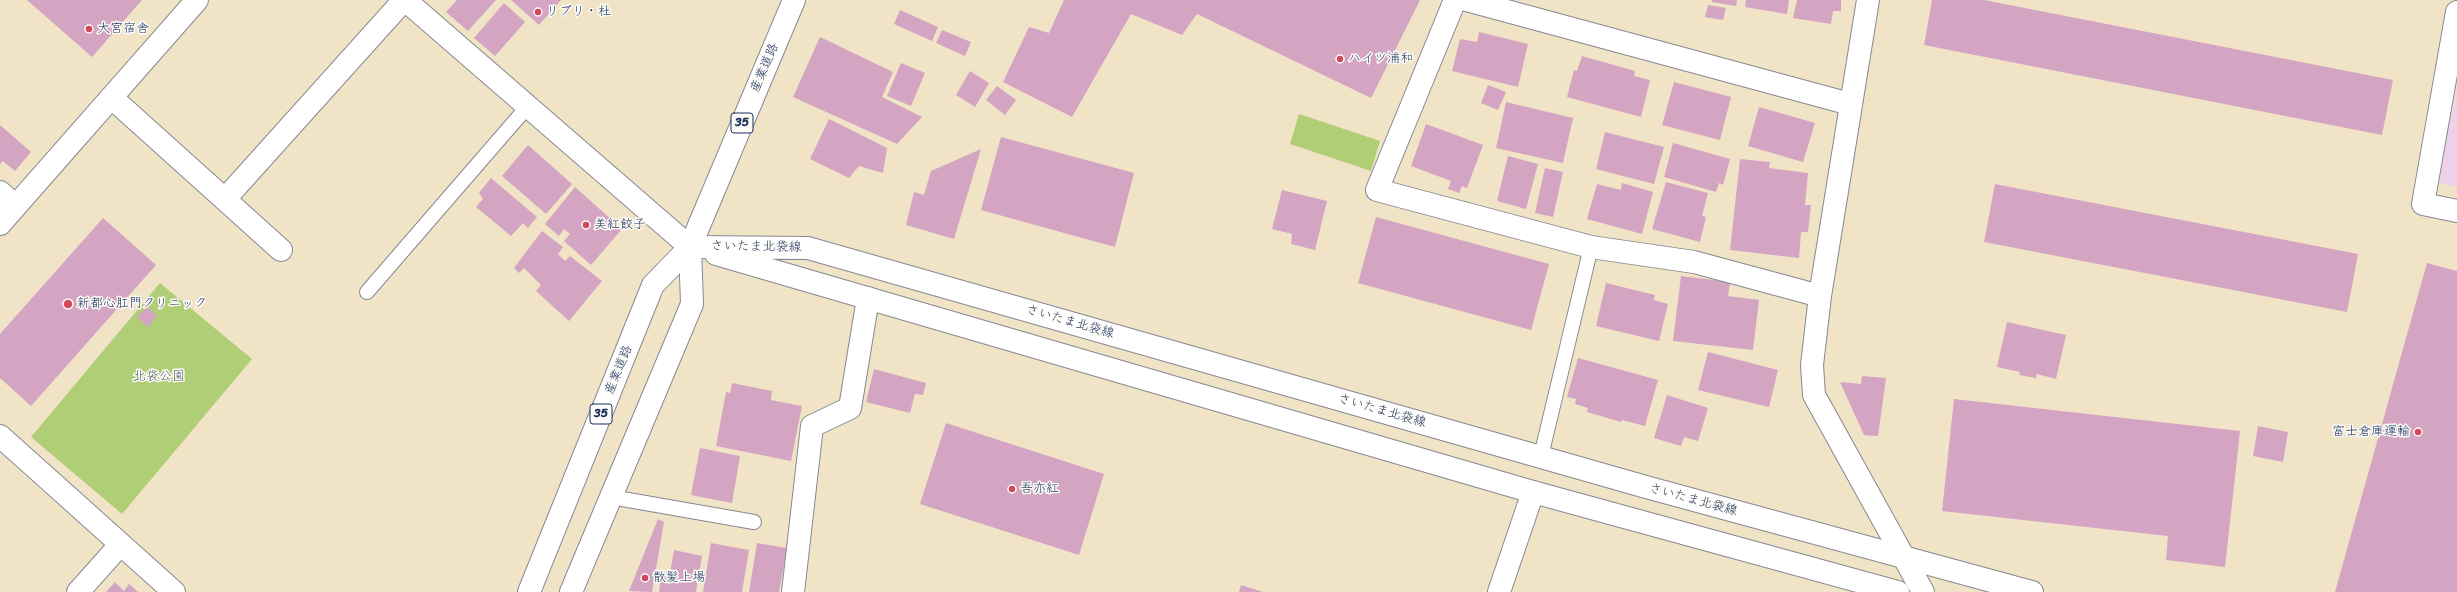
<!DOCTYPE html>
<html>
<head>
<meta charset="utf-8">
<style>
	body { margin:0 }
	canvas { display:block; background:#f1e3c6 }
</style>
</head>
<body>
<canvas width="2457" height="592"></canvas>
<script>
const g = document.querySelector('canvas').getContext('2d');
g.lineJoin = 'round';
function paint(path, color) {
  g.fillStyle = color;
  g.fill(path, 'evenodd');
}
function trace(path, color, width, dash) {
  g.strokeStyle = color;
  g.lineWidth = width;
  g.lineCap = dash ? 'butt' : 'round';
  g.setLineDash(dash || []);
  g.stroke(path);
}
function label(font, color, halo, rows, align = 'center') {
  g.font = font + ' Sriracha,"Klee One",sans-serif';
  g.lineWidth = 3;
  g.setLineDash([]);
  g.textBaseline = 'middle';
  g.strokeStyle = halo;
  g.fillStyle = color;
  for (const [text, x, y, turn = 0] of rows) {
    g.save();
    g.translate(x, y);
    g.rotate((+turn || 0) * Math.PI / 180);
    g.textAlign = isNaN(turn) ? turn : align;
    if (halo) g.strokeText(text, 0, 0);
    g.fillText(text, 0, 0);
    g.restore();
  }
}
paint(new Path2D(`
	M 2457,91 L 2457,187 L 2436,182 Z`), '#edd1e9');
paint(new Path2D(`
	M 1299,114 L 1380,141 L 1371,171 L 1290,144 Z
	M 160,283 L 252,359 L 122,514 L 31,437 Z`), '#b0ce75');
paint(new Path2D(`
	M 27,0 L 142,0 L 92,57 Z
	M 457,0 L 496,0 L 468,31 L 446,12 Z
	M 511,0 L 561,0 L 539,25 Z
	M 1064,0 L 1420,0 L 1371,98 L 1197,14 L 1182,35 L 1131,14 L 1072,117 L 1003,82 L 1029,27 L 1049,33 Z
	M 1712,0 L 1737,0 L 1736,6 L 1712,2 Z
	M 1746,0 L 1789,0 L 1787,14 L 1745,7 Z
	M 1797,0 L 1841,0 L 1841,11 L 1833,11 L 1831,24 L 1793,18 Z
	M 1932,0 L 1984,0 L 2393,80 L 2382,135 L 1924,45 Z
	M 504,3 L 525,22 L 495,56 L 474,38 Z
	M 1708,5 L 1726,8 L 1723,20 L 1705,17 Z
	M 900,10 L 938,27 L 932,41 L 894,24 Z
	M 942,30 L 971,42 L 965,56 L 936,43 Z
	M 1479,32 L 1528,44 L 1518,87 L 1452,71 L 1460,39 L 1477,42 Z
	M 820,37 L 893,72 L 882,97 L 922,117 L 897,144 L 793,97 Z
	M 1582,56 L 1635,71 L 1634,76 L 1650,80 L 1641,117 L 1567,97 L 1574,70 L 1577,71 Z
	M 901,63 L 925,73 L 911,106 L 887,96 Z
	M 970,71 L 989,83 L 975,107 L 956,95 Z
	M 1674,82 L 1731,97 L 1720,140 L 1662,125 Z
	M 1488,85 L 1506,92 L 1498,110 L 1481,103 Z
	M 997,86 L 1016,100 L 1005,115 L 986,100 Z
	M 1506,102 L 1573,118 L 1563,163 L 1496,148 Z
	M 1759,107 L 1815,123 L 1803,162 L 1748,146 Z
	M 829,119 L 887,148 L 883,173 L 859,166 L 849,178 L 810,159 Z
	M 1426,124 L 1483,145 L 1467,188 L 1462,186 L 1459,193 L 1448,189 L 1451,181 L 1411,166 Z
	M 0,125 L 31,152 L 15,171 L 3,161 L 0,164 Z
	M 1605,132 L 1664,147 L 1654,184 L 1596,169 Z
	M 1001,137 L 1134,173 L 1115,247 L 981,210 Z
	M 1673,143 L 1730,159 L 1723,185 L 1719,183 L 1716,192 L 1664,177 Z
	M 528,145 L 572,184 L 546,214 L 502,176 Z
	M 981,149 L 954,239 L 906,225 L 914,192 L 924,195 L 931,171 Z
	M 1508,156 L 1538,164 L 1526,209 L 1497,201 Z
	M 1740,159 L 1770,162 L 1769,168 L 1808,173 L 1805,205 L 1811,205 L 1808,232 L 1801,232 L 1799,258 L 1730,250 Z
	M 1545,168 L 1563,172 L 1553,217 L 1535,213 Z
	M 491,178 L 537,217 L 528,228 L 523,223 L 511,236 L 476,207 L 483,199 L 479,193 Z
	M 1666,182 L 1708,193 L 1702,216 L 1706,217 L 1700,242 L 1652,229 Z
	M 1622,183 L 1653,192 L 1642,234 L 1587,219 L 1597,184 L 1621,190 Z
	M 1995,184 L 2358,254 L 2347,312 L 1984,242 Z
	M 575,187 L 622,229 L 591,265 L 564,241 L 570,234 L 564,229 L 559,236 L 545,224 Z
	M 1282,190 L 1327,201 L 1315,250 L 1291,244 L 1292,234 L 1272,229 Z
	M 1376,217 L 1549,264 L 1531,330 L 1358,283 Z
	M 103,218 L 156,265 L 31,406 L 0,378 L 0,334 Z
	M 542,231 L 563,247 L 558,254 L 565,261 L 570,256 L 602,281 L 569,321 L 536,291 L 541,285 L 524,268 L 519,273 L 514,268 Z
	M 2427,263 L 2457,271 L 2457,592 L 2335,592 Z
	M 1681,276 L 1730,282 L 1728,296 L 1759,300 L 1753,350 L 1673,341 Z
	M 1606,283 L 1655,295 L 1654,300 L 1668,304 L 1659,341 L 1596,326 Z
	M 147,307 L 157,316 L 148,327 L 137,317 Z
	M 2007,322 L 2066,335 L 2056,379 L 2037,374 L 2036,378 L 2019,375 L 2020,372 L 1997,367 Z
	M 1708,352 L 1778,370 L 1769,407 L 1698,390 Z
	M 1578,358 L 1658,380 L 1645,426 L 1622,420 L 1621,422 L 1587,412 L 1588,408 L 1575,404 L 1576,399 L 1567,397 Z
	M 874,369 L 926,383 L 923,395 L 915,394 L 910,413 L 866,402 Z
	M 1862,376 L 1886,378 L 1878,436 L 1864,435 L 1840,382 L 1861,384 Z
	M 732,383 L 772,391 L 771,400 L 802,406 L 791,461 L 716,446 L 726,392 L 730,393 Z
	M 1667,395 L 1708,408 L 1698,441 L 1684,437 L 1681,446 L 1654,438 Z
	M 1954,399 L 2240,431 L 2225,567 L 2166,560 L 2168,536 L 1942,511 Z
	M 946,423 L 1104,474 L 1079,555 L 920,504 Z
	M 2258,426 L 2288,432 L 2283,462 L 2253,456 Z
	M 700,448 L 740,456 L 732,503 L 691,495 Z
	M 658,519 L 664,522 L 652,592 L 629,591 Z
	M 711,543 L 749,550 L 742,592 L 703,592 Z
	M 757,543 L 787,548 L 779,592 L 749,592 Z
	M 674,550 L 702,556 L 696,592 L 659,592 L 662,572 L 670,573 Z
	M 115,582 L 124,591 L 129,584 L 138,592 L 106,592 Z
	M 1241,585 L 1263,592 L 1239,592 Z`), '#d4a5c2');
const service = new Path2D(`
	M 367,292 L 528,106
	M 1541,456 L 1591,247
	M 611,497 L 754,522`);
const minor = new Path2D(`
	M 405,0 L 690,247
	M 1455,0 L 1377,190 L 1591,247 L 1694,262 L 1820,296
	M 1466,0 L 1850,104
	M 1868,0 L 1820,296 L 1812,365 L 1814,395 L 1923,592
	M 2457,12 L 2423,204 L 2457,211
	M 112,98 L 281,250
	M 0,192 L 16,206
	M 225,199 L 404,0
	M 0,224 L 197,0
	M 0,436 L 174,592
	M 78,592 L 120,545
	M 793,592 L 812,426 L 850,408 L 868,298
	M 1499,592 L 1533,492`);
const secondary = new Path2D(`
	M 690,247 L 808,248 L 1646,487 L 2032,592
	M 716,254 L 1533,492 L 1898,592`);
const primary = new Path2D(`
	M 529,592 L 653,285 L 690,247 L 794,0
	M 571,592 L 692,304 L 690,247`);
trace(service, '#868992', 16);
trace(minor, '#868992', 24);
trace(secondary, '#868992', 24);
trace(primary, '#868992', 24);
trace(service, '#fff', 14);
trace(minor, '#fff', 22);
trace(secondary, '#fff', 22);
trace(primary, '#fff', 22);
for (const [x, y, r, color] of [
	[538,12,4,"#d1495b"],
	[89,29,4,"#d1495b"],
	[1340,59,4,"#d1495b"],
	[586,225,4,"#d1495b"],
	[68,304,5,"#d1495b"],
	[2418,432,4,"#d1495b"],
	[1012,489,4,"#d1495b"],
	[645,578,4,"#d1495b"]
]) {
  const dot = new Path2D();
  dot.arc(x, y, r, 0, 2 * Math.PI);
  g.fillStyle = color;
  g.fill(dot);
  trace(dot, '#fdfcf7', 1.5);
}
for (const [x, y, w] of [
	[742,123,22],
	[601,414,22]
]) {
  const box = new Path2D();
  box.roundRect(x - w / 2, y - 10, w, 20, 3);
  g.fillStyle = '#fdfcf7';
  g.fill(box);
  trace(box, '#1b2f5e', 1);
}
label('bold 12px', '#1b2f5e', null, [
	["35",742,123],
	["35",601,414]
]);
label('13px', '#1b2f5e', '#fdfcf7', [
	["リブリ・杜",546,12],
	["大宮宿舎",97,29],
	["ハイツ浦和",1348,59],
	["美紅餃子",594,225],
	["新都心肛門クリニック",77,304],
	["富士倉庫運輸",2410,432,"right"],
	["吾亦紅",1020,489],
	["散髪上場",653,578]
], 'left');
label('13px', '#1b2f5e', '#fdfcf7', [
	["産業道路",765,68,-67],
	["さいたま北袋線",756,247,1],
	["さいたま北袋線",1070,322,16],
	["産業道路",619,370,-68],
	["さいたま北袋線",1382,411,16],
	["さいたま北袋線",1693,500,15]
]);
label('13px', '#485f65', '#fdfcf7', [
	["北袋公園",159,377]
]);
</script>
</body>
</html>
